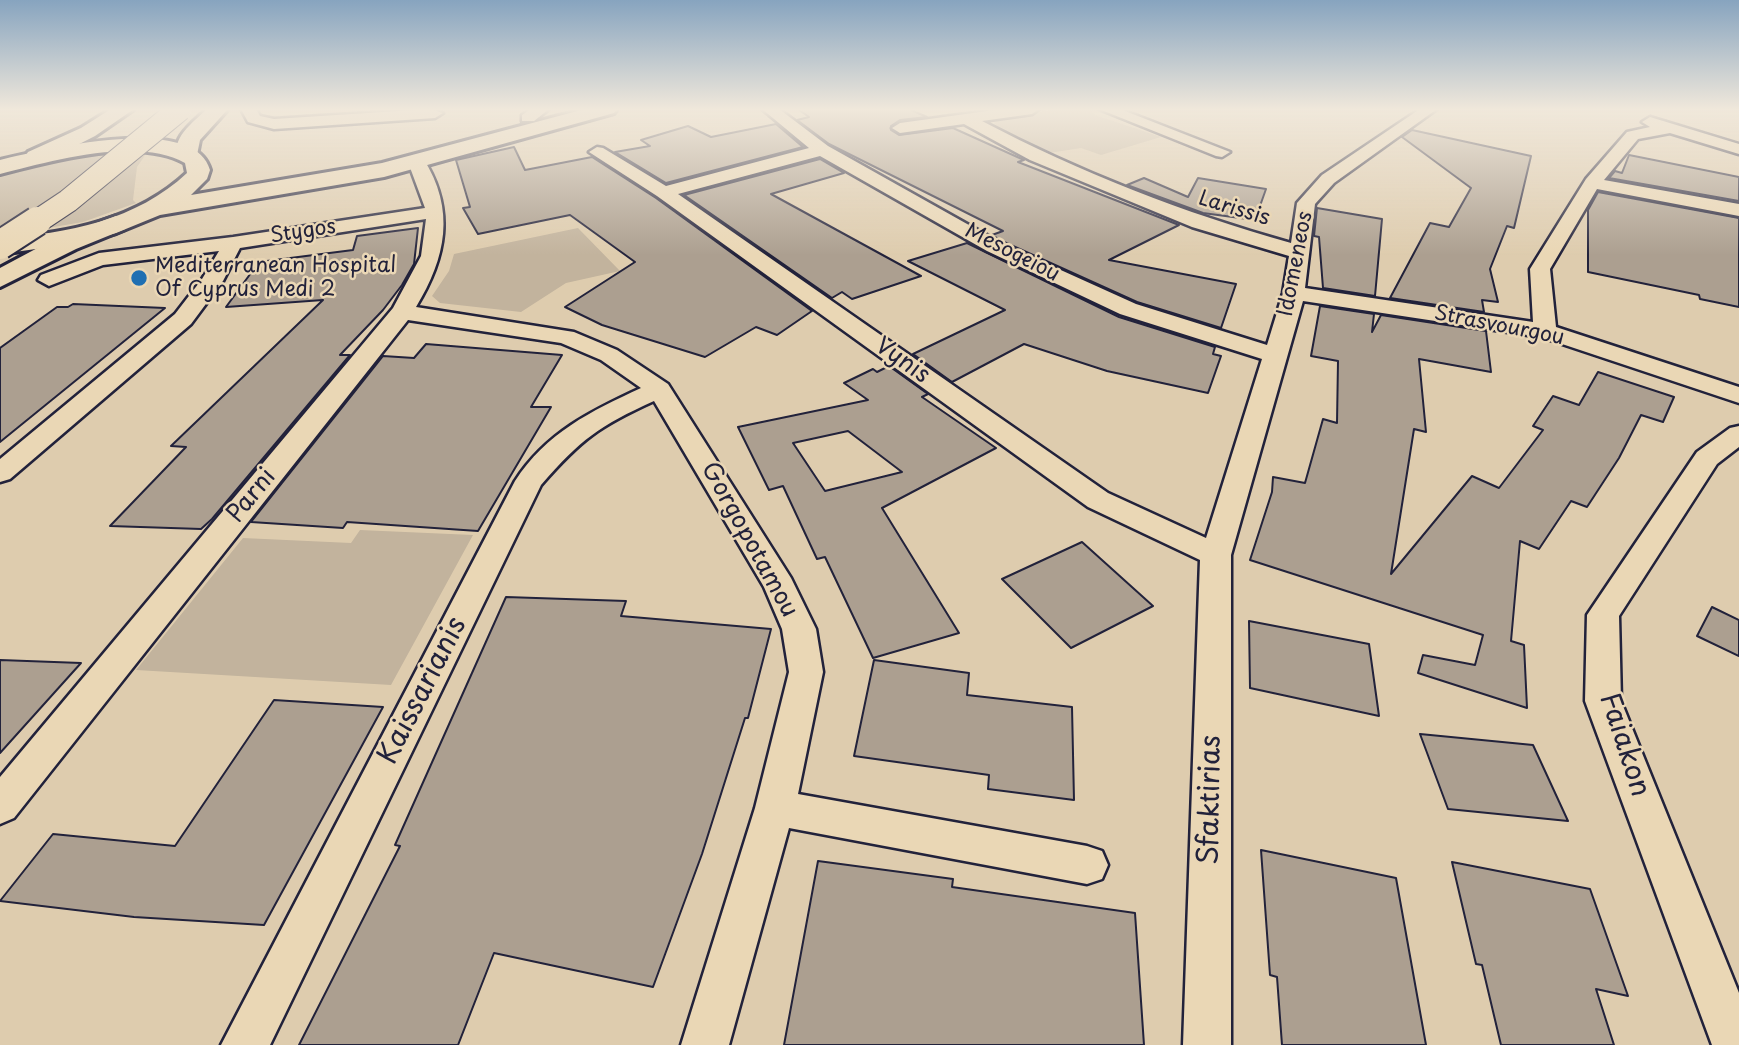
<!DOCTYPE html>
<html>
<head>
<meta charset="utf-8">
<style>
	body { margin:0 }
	canvas { display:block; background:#deccae }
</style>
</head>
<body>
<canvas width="1739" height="1045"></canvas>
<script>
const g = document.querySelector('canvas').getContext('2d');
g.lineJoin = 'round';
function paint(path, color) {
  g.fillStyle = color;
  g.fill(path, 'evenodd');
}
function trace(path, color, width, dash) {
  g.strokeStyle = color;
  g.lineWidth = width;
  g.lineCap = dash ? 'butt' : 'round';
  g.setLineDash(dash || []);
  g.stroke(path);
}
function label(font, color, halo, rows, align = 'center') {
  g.font = font + ' "Playpen Sans",sans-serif';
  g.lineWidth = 5;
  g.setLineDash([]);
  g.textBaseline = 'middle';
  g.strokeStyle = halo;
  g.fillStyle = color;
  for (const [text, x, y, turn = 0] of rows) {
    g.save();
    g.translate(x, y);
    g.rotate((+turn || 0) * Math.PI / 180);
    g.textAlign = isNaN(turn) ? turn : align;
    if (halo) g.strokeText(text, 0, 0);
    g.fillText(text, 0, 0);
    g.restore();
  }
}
paint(new Path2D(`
	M 1059,109 L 1090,109 L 1095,115 L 1161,137 L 1101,155 L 1081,148 L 1049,153 L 1000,129 L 994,123 L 1003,116 Z
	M 91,151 L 146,154 L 137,167 L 133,200 L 136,203 L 83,222 L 0,236 L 0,171 Z
	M 578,228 L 620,271 L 566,283 L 521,312 L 440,303 L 432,296 L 449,271 L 454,254 Z
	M 360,530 L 473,535 L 391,685 L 136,670 L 243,538 L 351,543 Z`), '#c2b39d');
const building = new Path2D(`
	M 798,109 L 909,109 L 927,117 L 900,120 L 891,126 L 891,130 L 899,135 L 953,128 L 1024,160 L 1018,162 L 1179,225 L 1109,260 L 1236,284 L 1221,328 L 1137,302 L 1002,241 L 992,235 L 1003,231 L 829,144 L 797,120 L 809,117 Z
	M 776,124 L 803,147 L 666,183 L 615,152 L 650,146 L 641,140 L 688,126 L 711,137 Z
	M 1412,130 L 1531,156 L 1514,228 L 1507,226 L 1490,269 L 1498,302 L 1482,300 L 1484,312 L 1390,298 L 1430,223 L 1449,227 L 1471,188 L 1402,137 Z
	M 514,147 L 525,170 L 592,157 L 656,198 L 812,311 L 777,335 L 756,327 L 705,357 L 602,325 L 565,307 L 635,262 L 570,215 L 478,234 L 463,208 L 470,207 L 456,160 Z
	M 1629,155 L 1739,177 L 1739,201 L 1609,178 L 1615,171 L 1622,173 Z
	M 820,159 L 844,173 L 771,194 L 921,276 L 852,299 L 842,292 L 832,298 L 684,195 Z
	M 1144,178 L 1188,197 L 1198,178 L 1266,189 L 1255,220 L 1203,213 L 1127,185 Z
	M 1598,192 L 1739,218 L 1739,307 L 1700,299 L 1699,295 L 1588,272 L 1588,210 Z
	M 1317,208 L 1382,219 L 1375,296 L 1323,288 L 1319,237 L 1314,236 Z
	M 418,228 L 414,264 L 402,285 L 383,310 L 340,355 L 350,355 L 212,519 L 201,529 L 110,526 L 186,447 L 171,446 L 323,300 L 226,307 L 259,262 L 353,250 L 357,236 Z
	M 967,243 L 1119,317 L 1215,347 L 1213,354 L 1221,356 L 1208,393 L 1107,371 L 1024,344 L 952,382 L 913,354 L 1005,310 L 908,261 Z
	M 73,304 L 165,308 L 0,442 L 0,348 L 57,307 L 68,307 Z
	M 1320,306 L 1374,314 L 1372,332 L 1381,315 L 1486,331 L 1491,372 L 1419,359 L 1426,432 L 1414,429 L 1391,574 L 1472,476 L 1499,488 L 1543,430 L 1533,426 L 1553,396 L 1579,405 L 1598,372 L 1674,397 L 1663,422 L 1641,415 L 1619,458 L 1587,507 L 1571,501 L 1539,549 L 1520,541 L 1511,641 L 1524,645 L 1527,708 L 1418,673 L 1423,655 L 1475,665 L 1483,635 L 1250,560 L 1272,492 L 1273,477 L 1305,483 L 1323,419 L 1337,423 L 1338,361 L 1311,356 Z
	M 426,344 L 562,355 L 531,407 L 551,407 L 478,531 L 347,522 L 343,528 L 251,522 L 383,356 L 414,358 Z
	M 889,366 L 928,394 L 922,397 L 996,448 L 882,508 L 959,633 L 873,658 L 825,557 L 817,559 L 783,486 L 769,490 L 738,427 L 868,400 L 844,383 L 873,369 L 877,372 ZM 848,431 L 902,472 L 825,491 L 793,443 Z
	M 1082,542 L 1153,606 L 1071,648 L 1002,579 Z
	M 506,597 L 626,601 L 621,616 L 771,629 L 748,718 L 745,718 L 702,854 L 653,987 L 494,953 L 458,1045 L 299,1045 L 400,846 L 395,845 Z
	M 1712,607 L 1739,620 L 1739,656 L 1697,636 Z
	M 1249,621 L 1369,644 L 1379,716 L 1250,688 Z
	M 0,660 L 81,663 L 0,753 Z
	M 874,660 L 969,673 L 967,695 L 1072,707 L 1074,800 L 988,789 L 989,775 L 854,756 Z
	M 274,700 L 383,707 L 264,925 L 134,917 L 0,901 L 53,834 L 175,846 Z
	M 1420,734 L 1533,745 L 1568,821 L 1448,809 Z
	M 1261,850 L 1396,878 L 1426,1045 L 1282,1045 L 1277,977 L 1270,975 Z
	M 818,861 L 953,879 L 952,887 L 1135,913 L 1144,1045 L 784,1045 Z
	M 1452,862 L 1590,889 L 1628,996 L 1596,989 L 1614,1045 L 1501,1045 L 1482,965 L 1476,964 Z`);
paint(building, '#ac9f90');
trace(building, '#22223b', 2);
const street = new Path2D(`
	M 241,109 L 256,109 L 260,116 L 274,119 L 430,109 L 443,113 L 435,118 L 274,129 L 248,122 Z
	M 531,109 L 549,109 L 534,121 L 522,121 L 522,115 Z
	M 762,109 L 779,109 L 828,146 L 1001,243 L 1136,304 L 1267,345 L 1283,293 L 1289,256 L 1192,227 L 1030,160 L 964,124 L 900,133 L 892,128 L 900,123 L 1002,109 L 1039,109 L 1032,114 L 982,121 C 1081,173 1184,213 1291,243 L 1297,203 L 1322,175 L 1420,109 L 1437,109 L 1334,183 L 1315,204 L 1305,288 L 1533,322 L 1530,269 L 1586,179 L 1627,132 L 1650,127 L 1642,122 L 1650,117 L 1739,144 L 1739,154 L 1670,133 L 1638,139 L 1604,180 L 1739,204 L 1739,216 L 1597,189 L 1550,269 L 1556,327 L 1739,387 L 1739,403 L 1541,337 L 1303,301 L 1231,555 L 1231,1045 L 1183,1045 L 1200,560 L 1088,507 L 657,196 L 589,152 L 597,147 L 603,148 L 666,186 L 809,148 ZM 820,156 L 987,251 L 1120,314 L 1262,359 L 1206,538 L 1108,493 L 678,194 Z
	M 1099,109 L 1120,109 L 1230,152 L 1222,157 L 1216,156 Z
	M 417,157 L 423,158 C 456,210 446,258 416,307 L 574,332 L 617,350 L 668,384 L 791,578 L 816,629 L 823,672 L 798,794 L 1087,846 L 1102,851 L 1108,865 L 1102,879 L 1087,884 L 789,828 L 729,1045 L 681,1045 L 755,808 L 789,672 L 782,629 L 764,587 L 654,401 C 599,426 581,439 541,485 L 270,1045 L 221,1045 L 515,481 C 546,433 591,411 641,388 L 601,360 L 561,343 L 408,320 L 14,818 L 0,824 L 0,777 L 393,308 L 421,256 L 426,219 L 240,248 L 223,281 L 191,324 L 10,479 L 0,482 L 0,459 L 175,314 L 202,279 L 219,251 L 103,265 L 49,286 L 38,280 L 41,275 L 99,253 L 233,237 L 425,208 L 408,162 Z
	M 1739,426 L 1739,447 L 1717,464 L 1619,616 L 1621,701 L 1739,993 L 1739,1045 L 1712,1045 L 1585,701 L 1587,615 L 1697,452 L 1730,428 Z`);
const secondary = new Path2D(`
	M 585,109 L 617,109 L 614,113 L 384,177 L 160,215 L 116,233 L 79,243 L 0,254 L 0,238 C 67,234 137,220 187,173 L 185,163 C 139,136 50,161 0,174 L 0,160 C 41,150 194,112 210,170 L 207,179 L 191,195 L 382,163 Z`);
const highway = new Path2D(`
	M 111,109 L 134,109 L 95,136 L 44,162 L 36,164 L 25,157 L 28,152 L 81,128 Z
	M 207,109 L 228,109 L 200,140 L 196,160 L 180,160 C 167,140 195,121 207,109 Z
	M 116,216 L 125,219 L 129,224 L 125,229 L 76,249 L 0,287 L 0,268 L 58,237 Z`);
trace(street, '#22223b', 5);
trace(secondary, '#22223b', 6);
trace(highway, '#22223b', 6);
paint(street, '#ead7b5');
paint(secondary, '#ead7b5');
paint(highway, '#ead7b5');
const highwayBridgeFar1 = new Path2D(`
	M 35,223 L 68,201 L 180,109`);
const highwayBridge = new Path2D(`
	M 0,245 L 37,221`);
trace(highwayBridgeFar1, '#22223b', 25, []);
trace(highwayBridge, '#22223b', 32, []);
trace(highwayBridgeFar1, '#ead7b5', 23);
trace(highwayBridge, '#ead7b5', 28);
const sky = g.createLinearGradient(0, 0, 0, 255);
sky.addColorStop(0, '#87a4bf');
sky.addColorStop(0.43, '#f0e8db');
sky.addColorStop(1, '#f0e8db00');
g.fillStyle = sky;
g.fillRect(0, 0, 1739, 255);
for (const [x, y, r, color] of [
	[139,278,9,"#1f6fb2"]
]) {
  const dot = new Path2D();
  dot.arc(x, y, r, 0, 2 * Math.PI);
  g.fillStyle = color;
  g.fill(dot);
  trace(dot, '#ead7b5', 2.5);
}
label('21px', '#22223b', '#ead7b5', [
	["Larissis",1234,209,17],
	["Stygos",303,232,-9],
	["Mesogeiou",1012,253,27],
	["Idomeneos",1296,264,-79],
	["Strasvourgou",1499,326,11]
]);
label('21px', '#22223b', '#ead7b5', [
	["Mediterranean Hospital",155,266],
	["Of Cyprus Medi 2",155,290]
], 'left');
label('24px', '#22223b', '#ead7b5', [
	["Vynis",902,361,35],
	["Parni",252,496,-51],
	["Gorgopotamou",749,540,61]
]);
label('28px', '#22223b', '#ead7b5', [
	["Kaissarianis",423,691,-63],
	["Faiakon",1624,745,72],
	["Sfaktirias",1211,800,-89]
]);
</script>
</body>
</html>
